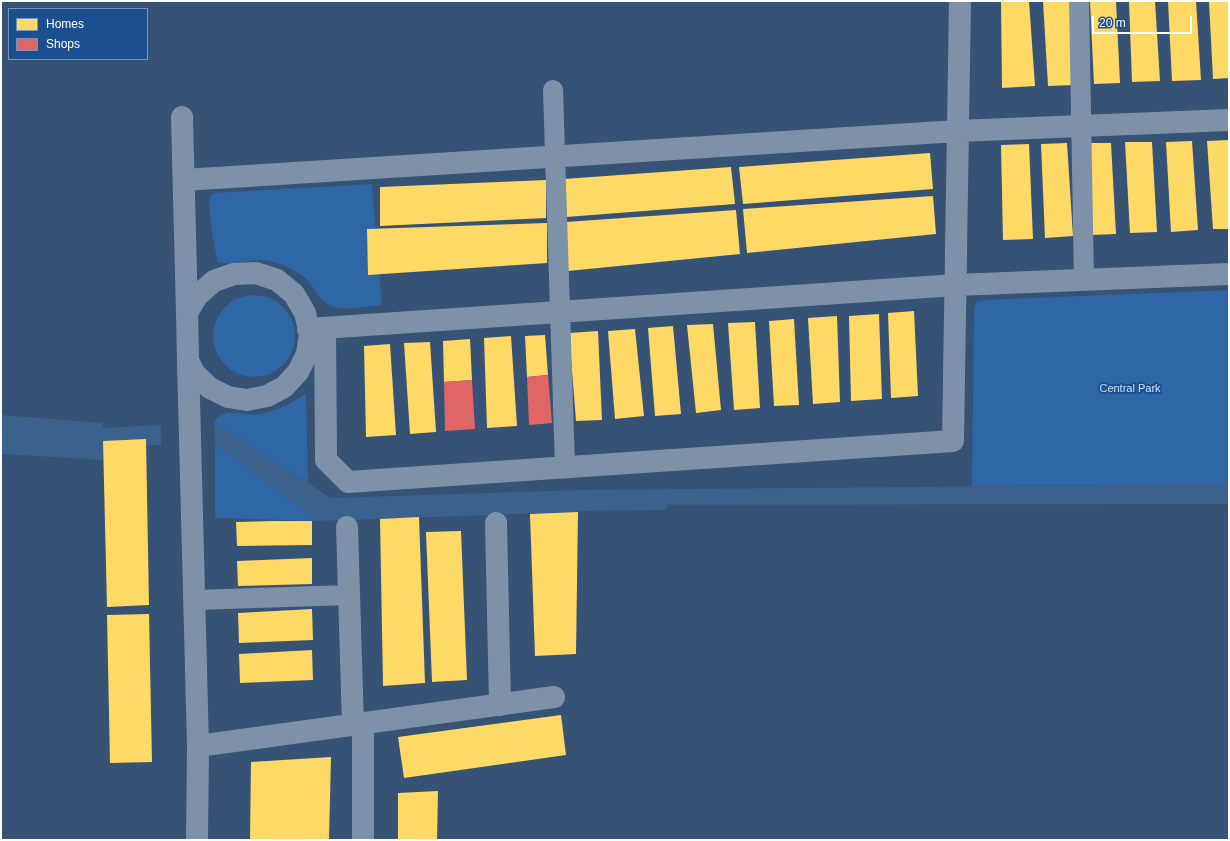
<!DOCTYPE html>
<html>
<head>
<meta charset="utf-8">
<style>
	body { margin:0 }
	#map { position:relative; width:1230px; height:841px; overflow:hidden; background:#365274; font-family:Helvetica,sans-serif }
	canvas { display:block }
	.frame { position:absolute; inset:0; border:2px solid #fff; pointer-events:none }
	.legend { position:absolute; left:8px; top:8px; width:140px; height:52px; box-sizing:border-box; background:#1b4f8f; border:1px solid #7695bc; margin:0; padding:5px 7px; list-style:none; font-size:12px; color:#fff }
	.legend li { display:flex; align-items:center; gap:8px; height:20px }
	.legend b { width:20px; border:1px solid #7695bc }
	.scale { position:absolute; left:1092px; top:16px; width:100px; height:18px; box-sizing:border-box; border:2px solid #fff; border-top:0; padding-left:5px; font-size:12px; line-height:14px; white-space:nowrap; color:#fff; -webkit-text-stroke:3px #1b4f8f; paint-order:stroke }
</style>
</head>
<body>
<div id="map">
<canvas width="1230" height="841"></canvas>
<div class="frame"></div>
<ul class="legend">
<li><b style="height:11px;background:#ffd966"></b>Homes</li>
<li><b style="height:11px;background:#e06666"></b>Shops</li>
</ul>
<div class="scale">20 m</div>
</div>
<script>
const g = document.querySelector('canvas').getContext('2d');
g.lineJoin = 'round';
function paint(path, color) {
  g.fillStyle = color;
  g.fill(path, 'evenodd');
}
function trace(path, color, width, dash) {
  g.strokeStyle = color;
  g.lineWidth = width;
  g.lineCap = dash ? 'butt' : 'round';
  g.setLineDash(dash || []);
  g.stroke(path);
}
function label(font, color, halo, rows, align = 'center') {
  g.font = font + ' Helvetica,sans-serif';
  g.lineWidth = 4;
  g.setLineDash([]);
  g.textBaseline = 'middle';
  g.strokeStyle = halo;
  g.fillStyle = color;
  for (const [text, x, y, turn = 0] of rows) {
    g.save();
    g.translate(x, y);
    g.rotate((+turn || 0) * Math.PI / 180);
    g.textAlign = isNaN(turn) ? turn : align;
    if (halo) g.strokeText(text, 0, 0);
    g.fillText(text, 0, 0);
    g.restore();
  }
}
paint(new Path2D(`
	M 372,184 L 382,305 C 372,306 346,310 339,308 C 317,304 319,290 305,278 C 295,270 282,264 269,261 C 251,257 233,267 218,262 C 215,253 207,206 210,198 C 210,196 212,195 213,193 Z
	M 1229,290 L 1229,484 L 972,486 L 974,309 L 976,302 L 985,300 Z
	M213 336a41 41 0 1 1 82 0a41 41 0 1 1-82 0Z
	M 306,393 L 308,483 L 214,422 C 224,405 245,417 260,414 C 276,411 293,403 306,393 Z
	M 215,444 L 318,521 L 215,518 Z`), '#2f66a5');
paint(new Path2D(`
	M 1,415 L 103,423 L 103,428 L 161,425 L 161,445 L 103,446 L 104,460 L 1,454 Z
	M 214,422 L 331,498 L 579,490 L 1229,484 L 1229,504 L 594,505 L 578,512 L 318,521 L 215,444 Z`), '#3b618d');
paint(new Path2D(`
	M 1001,1 L 1029,1 L 1035,86 L 1002,88 Z
	M 1043,1 L 1070,1 L 1075,85 L 1048,86 Z
	M 1090,1 L 1116,1 L 1120,83 L 1094,84 Z
	M 1129,1 L 1155,1 L 1160,81 L 1132,82 Z
	M 1168,1 L 1196,1 L 1201,80 L 1172,81 Z
	M 1209,1 L 1229,1 L 1229,78 L 1213,79 Z
	M 1229,140 L 1229,229 L 1213,229 L 1207,141 Z
	M 1192,141 L 1198,230 L 1171,232 L 1166,142 Z
	M 1125,142 L 1152,142 L 1157,232 L 1130,233 Z
	M 1067,143 L 1073,236 L 1045,238 L 1041,144 Z
	M 1086,143 L 1111,143 L 1116,234 L 1091,235 Z
	M 1029,144 L 1033,239 L 1003,240 L 1001,145 Z
	M 930,153 L 933,189 L 743,204 L 739,167 Z
	M 731,167 L 735,204 L 566,217 L 564,179 Z
	M 546,180 L 546,218 L 380,226 L 380,187 Z
	M 933,196 L 936,234 L 747,253 L 743,209 Z
	M 736,210 L 740,254 L 568,271 L 566,222 Z
	M 547,223 L 547,263 L 368,275 L 367,229 Z
	M 914,311 L 918,396 L 891,398 L 888,313 Z
	M 879,314 L 882,399 L 851,401 L 849,316 Z
	M 837,316 L 840,402 L 813,404 L 808,318 Z
	M 794,319 L 799,405 L 774,406 L 769,321 Z
	M 755,322 L 760,408 L 734,410 L 728,323 Z
	M 713,324 L 721,410 L 696,413 L 687,325 Z
	M 673,326 L 681,414 L 655,416 L 648,328 Z
	M 635,329 L 644,416 L 615,419 L 608,331 Z
	M 598,331 L 602,420 L 576,421 L 569,333 Z
	M 545,335 L 548,375 L 527,377 L 525,336 Z
	M 511,336 L 517,426 L 487,428 L 484,338 Z
	M 470,339 L 472,380 L 444,382 L 443,341 Z
	M 430,342 L 436,432 L 410,434 L 404,343 Z
	M 390,344 L 396,435 L 366,437 L 364,346 Z
	M 146,439 L 149,605 L 107,607 L 103,441 Z
	M 578,512 L 576,654 L 535,656 L 530,514 Z
	M 419,517 L 425,683 L 383,686 L 380,519 Z
	M 274,521 L 312,521 L 312,545 L 237,546 L 236,522 Z
	M 461,531 L 467,680 L 432,682 L 426,532 Z
	M 312,558 L 312,584 L 238,586 L 237,561 Z
	M 312,609 L 313,640 L 239,643 L 238,613 Z
	M 149,614 L 152,762 L 110,763 L 107,615 Z
	M 312,650 L 313,680 L 240,683 L 239,654 Z
	M 561,715 L 566,755 L 404,778 L 398,737 Z
	M 331,757 L 329,840 L 250,840 L 251,762 Z
	M 438,791 L 437,840 L 398,840 L 398,793 Z`), '#ffd966');
paint(new Path2D(`
	M 548,375 L 552,423 L 529,425 L 527,377 Z
	M 472,380 L 475,429 L 445,431 L 444,382 Z`), '#e06666');
trace(new Path2D(`
	M 578,506 L 662,505`), '#3b618d', 10);
trace(new Path2D(`
	M 1079,1 L 1084,280
	M 553,90 L 565,467
	M 195,600 L 349,595`), '#7d92a8', 20);
trace(new Path2D(`
	M 182,117 L 187,313
	M 184,180 L 958,131 L 1229,120
	M 325,328 L 326,460 L 348,482 L 953,441 L 960,1
	M 308,329 L 956,285 L 1229,274
	M 188,361 L 195,374 L 210,388 L 228,397 L 247,400 L 267,396 L 284,387 L 298,372 L 307,354 L 310,334 L 305,313 L 294,294 L 277,280 L 256,273 L 234,274 L 214,281 L 197,296 L 187,313 L 188,361 L 198,746 L 197,840
	M 496,523 L 500,705
	M 347,527 L 353,725
	M 198,746 L 554,697
	M 363,840 L 363,723`), '#7d92a8', 22);
label('11px', '#cfe3fa', '#1b4f8f', [
	["Central Park",1130,389]
]);
</script>
</body>
</html>
